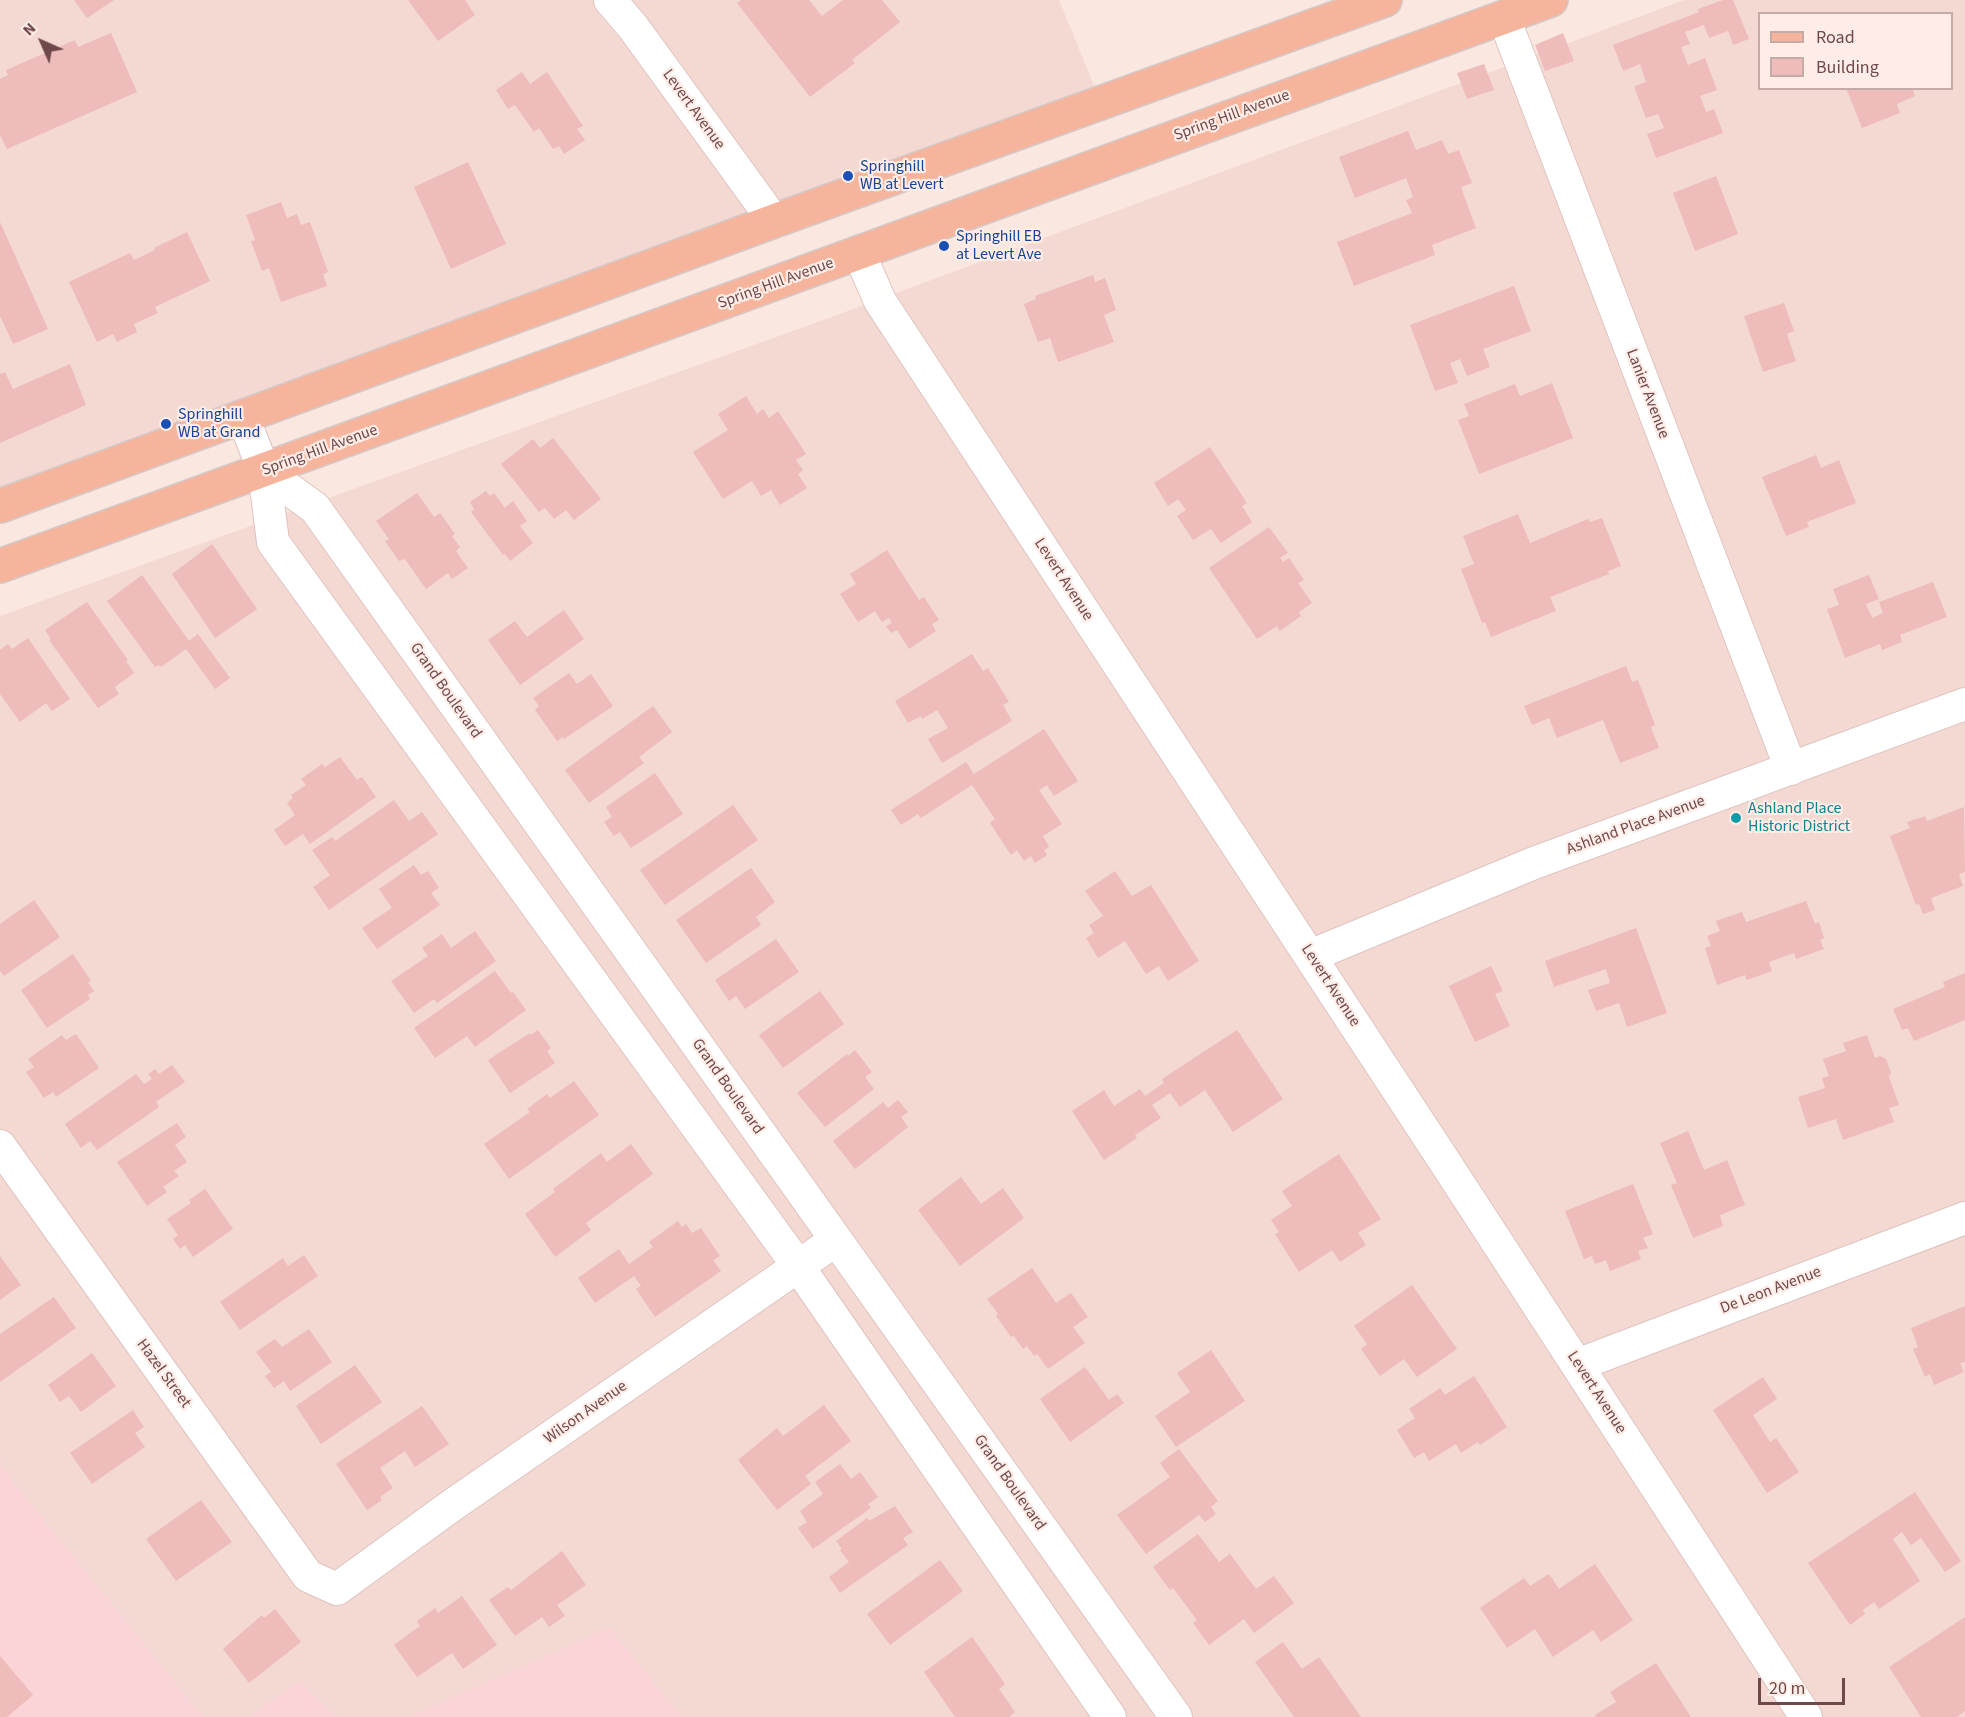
<!DOCTYPE html>
<html>
<head>
<meta charset="utf-8">
<style>
	body { margin:0 }
	#map { position:relative; width:1965px; height:1717px; overflow:hidden; background:#fae7e0; font-family:"Source Sans 3",sans-serif }
	canvas { display:block }
	.legend { position:absolute; left:1758px; top:12px; width:195px; height:78px; box-sizing:border-box; background:#feece6; border:2px solid #c5aba7; margin:0; padding:8px 10px; list-style:none; font-size:18px; color:#6f4949 }
	.legend li { display:flex; align-items:center; gap:12px; height:30px }
	.legend b { width:30px; border:2px solid #c5aba7 }
	.north { position:absolute; left:12px; top:12px; width:60px; height:60px; -webkit-text-stroke:4px #feece6; paint-order:stroke; rotate:315deg; font-size:16px; font-weight:700; line-height:24px; text-align:center; color:#6f4949 }
	.north::after { content:''; display:block; margin:auto; width:21px; height:27px; background:#6f4949; clip-path:polygon(50% 0,100% 100%,50% 72%,0 100%) }
	.scale { position:absolute; left:1758px; top:1678px; width:87px; height:27px; box-sizing:border-box; border:3px solid #6f4949; border-top:0; padding-left:8px; font-size:18px; line-height:21px; white-space:nowrap; color:#6f4949; -webkit-text-stroke:4px #feece6; paint-order:stroke }
</style>
</head>
<body>
<div id="map">
<canvas width="1965" height="1717"></canvas>
<ul class="legend">
<li><b style="height:8px;background:#f6b49c"></b>Road</li>
<li><b style="height:16px;background:#eebcba"></b>Building</li>
</ul>
<div class="north">N</div>
<div class="scale">20 m</div>
</div>
<script>
const g = document.querySelector('canvas').getContext('2d');
g.lineJoin = 'round';
function paint(path, color) {
  g.fillStyle = color;
  g.fill(path, 'evenodd');
}
function trace(path, color, width, dash) {
  g.strokeStyle = color;
  g.lineWidth = width;
  g.lineCap = dash ? 'butt' : 'round';
  g.setLineDash(dash || []);
  g.stroke(path);
}
function label(font, color, halo, rows, align = 'center') {
  g.font = font + ' "Source Sans 3",sans-serif';
  g.lineWidth = 4.5;
  g.setLineDash([]);
  g.textBaseline = 'middle';
  g.strokeStyle = halo;
  g.fillStyle = color;
  for (const [text, x, y, turn = 0] of rows) {
    g.save();
    g.translate(x, y);
    g.rotate((+turn || 0) * Math.PI / 180);
    g.textAlign = isNaN(turn) ? turn : align;
    if (halo) g.strokeText(text, 0, 0);
    g.fillText(text, 0, 0);
    g.restore();
  }
}
paint(new Path2D(`
	M 0,0 L 1059,0 L 1097,93 L 0,494 Z
	M 1684,0 L 1965,0 L 1965,1717 L 682,1717 L 610,1628 L 408,1717 L 336,1717 L 300,1680 L 249,1717 L 203,1717 L 0,1465 L 0,616 L 829,318 ZM 1760,14 L 1952,14 L 1952,88 L 1760,88 Z`), '#f3d9d2');
paint(new Path2D(`
	M 0,1465 L 203,1717 L 0,1717 Z
	M 610,1628 L 682,1717 L 408,1717 Z
	M 300,1680 L 336,1717 L 249,1717 Z`), '#fad4d6');
paint(new Path2D(`
	M 74,0 L 114,0 L 87,18 Z
	M 408,0 L 465,0 L 475,15 L 438,41 Z
	M 741,0 L 809,0 L 822,16 L 843,0 L 882,0 L 900,22 L 852,60 L 855,63 L 810,97 L 737,3 Z
	M 1723,0 L 1733,0 L 1749,39 L 1733,45 L 1728,31 L 1709,38 L 1704,25 L 1685,32 L 1690,44 L 1681,47 L 1688,65 L 1705,58 L 1717,90 L 1700,96 L 1706,112 L 1714,109 L 1723,133 L 1656,158 L 1647,134 L 1664,128 L 1658,114 L 1646,118 L 1635,89 L 1635,86 L 1646,82 L 1640,64 L 1623,71 L 1613,45 L 1699,12 L 1698,9 Z
	M 111,33 L 137,92 L 7,149 L 0,135 L 0,79 L 8,75 L 6,70 L 75,40 L 78,47 Z
	M 1563,33 L 1574,61 L 1545,71 L 1535,45 Z
	M 1484,64 L 1494,90 L 1467,99 L 1457,73 Z
	M 522,72 L 530,84 L 547,72 L 583,126 L 577,129 L 585,140 L 564,154 L 559,146 L 553,149 L 539,128 L 534,132 L 515,105 L 508,109 L 496,90 Z
	M 1846,88 L 1912,88 L 1915,96 L 1897,104 L 1900,113 L 1862,128 Z
	M 1408,131 L 1416,150 L 1442,140 L 1448,154 L 1459,150 L 1472,183 L 1461,187 L 1476,228 L 1432,245 L 1435,255 L 1354,286 L 1337,242 L 1412,213 L 1406,200 L 1413,197 L 1406,178 L 1355,198 L 1339,157 Z
	M 468,162 L 506,244 L 451,269 L 414,187 Z
	M 1716,176 L 1738,234 L 1695,251 L 1673,193 Z
	M 281,202 L 287,218 L 297,214 L 301,225 L 310,222 L 328,272 L 323,274 L 327,286 L 281,302 L 269,268 L 262,271 L 251,241 L 255,240 L 246,215 Z
	M 0,222 L 48,329 L 13,344 L 0,316 Z
	M 187,232 L 210,281 L 155,307 L 158,313 L 134,324 L 137,332 L 117,342 L 113,334 L 97,342 L 69,282 L 130,253 L 134,260 L 155,250 L 154,248 Z
	M 1093,275 L 1095,282 L 1105,278 L 1116,310 L 1104,315 L 1114,342 L 1058,362 L 1050,338 L 1038,342 L 1024,304 L 1036,299 L 1035,296 Z
	M 1514,286 L 1531,331 L 1483,349 L 1490,367 L 1467,376 L 1460,359 L 1450,363 L 1458,383 L 1435,391 L 1410,325 Z
	M 1784,303 L 1794,331 L 1787,334 L 1796,361 L 1763,372 L 1744,316 Z
	M 70,364 L 86,405 L 0,443 L 0,374 L 5,372 L 13,389 Z
	M 1552,383 L 1573,438 L 1479,474 L 1458,420 L 1469,416 L 1464,404 L 1515,384 L 1520,396 Z
	M 746,396 L 757,414 L 763,409 L 769,418 L 778,411 L 806,454 L 796,460 L 803,470 L 798,474 L 807,488 L 780,505 L 771,490 L 761,496 L 752,481 L 723,499 L 693,452 L 728,430 L 718,414 Z
	M 553,438 L 601,499 L 574,520 L 566,510 L 554,519 L 545,508 L 539,512 L 501,464 L 533,439 L 540,448 Z
	M 1210,447 L 1247,503 L 1242,506 L 1252,522 L 1221,543 L 1211,529 L 1193,540 L 1177,516 L 1186,510 L 1178,499 L 1168,506 L 1154,483 Z
	M 1816,455 L 1821,468 L 1839,460 L 1856,503 L 1807,522 L 1809,527 L 1786,536 L 1762,477 Z
	M 486,491 L 490,496 L 494,493 L 505,508 L 513,501 L 527,521 L 520,526 L 533,543 L 510,561 L 505,554 L 503,555 L 471,512 L 474,509 L 470,502 Z
	M 417,493 L 434,517 L 440,513 L 455,534 L 452,536 L 460,547 L 456,551 L 468,568 L 452,579 L 448,573 L 426,589 L 405,559 L 399,561 L 385,541 L 389,539 L 376,521 Z
	M 1518,514 L 1530,543 L 1588,519 L 1590,522 L 1602,518 L 1621,566 L 1608,571 L 1609,574 L 1550,597 L 1556,611 L 1491,637 L 1485,622 L 1482,623 L 1461,569 L 1474,564 L 1463,536 Z
	M 1269,527 L 1288,553 L 1280,558 L 1283,562 L 1289,558 L 1304,580 L 1298,583 L 1312,603 L 1299,612 L 1301,616 L 1280,631 L 1277,626 L 1257,639 L 1209,568 Z
	M 212,544 L 257,609 L 215,638 L 172,574 Z
	M 887,550 L 919,600 L 924,597 L 939,620 L 932,624 L 936,631 L 909,649 L 897,630 L 891,633 L 886,626 L 892,623 L 889,618 L 882,622 L 875,611 L 858,622 L 840,594 L 856,584 L 850,574 Z
	M 142,575 L 189,641 L 198,634 L 230,678 L 215,689 L 186,649 L 161,667 L 159,665 L 155,667 L 107,601 Z
	M 1869,575 L 1879,599 L 1866,604 L 1872,618 L 1883,613 L 1879,602 L 1933,582 L 1947,617 L 1900,635 L 1902,642 L 1882,650 L 1880,644 L 1845,658 L 1827,609 L 1839,605 L 1833,589 Z
	M 87,602 L 128,660 L 126,661 L 134,673 L 115,687 L 119,694 L 98,708 L 49,640 L 51,639 L 45,630 Z
	M 564,610 L 584,639 L 520,685 L 488,640 L 515,621 L 527,637 Z
	M 28,638 L 70,699 L 52,711 L 46,703 L 20,722 L 0,694 L 0,650 L 8,644 L 12,649 Z
	M 972,654 L 983,671 L 988,668 L 1009,702 L 1003,705 L 1012,721 L 942,763 L 928,739 L 948,728 L 937,710 L 922,719 L 921,716 L 908,723 L 895,701 Z
	M 1626,666 L 1632,682 L 1638,680 L 1655,725 L 1651,727 L 1659,748 L 1620,763 L 1603,720 L 1557,738 L 1549,718 L 1532,725 L 1524,706 Z
	M 569,673 L 577,684 L 591,674 L 613,706 L 564,739 L 563,737 L 557,741 L 535,710 L 539,706 L 533,698 Z
	M 653,706 L 672,732 L 639,757 L 644,763 L 589,803 L 565,770 Z
	M 1044,729 L 1078,781 L 1054,796 L 1047,785 L 1039,790 L 1062,824 L 1043,836 L 1049,847 L 1044,850 L 1047,855 L 1035,863 L 1031,856 L 1024,861 L 1017,850 L 1011,855 L 990,823 L 995,819 L 972,785 L 921,818 L 918,814 L 901,825 L 891,810 L 966,762 L 974,774 Z
	M 340,757 L 357,780 L 362,777 L 376,797 L 310,844 L 303,834 L 285,846 L 274,830 L 295,815 L 287,803 L 293,798 L 291,795 L 306,785 L 301,779 L 322,764 L 325,767 Z
	M 655,773 L 683,814 L 631,848 L 620,832 L 614,836 L 604,822 L 612,817 L 606,807 Z
	M 394,800 L 409,821 L 422,812 L 438,834 L 329,910 L 313,887 L 330,875 L 312,850 L 332,837 L 335,841 Z
	M 733,805 L 758,840 L 665,905 L 640,870 Z
	M 1964,807 L 1965,872 L 1959,874 L 1963,886 L 1931,898 L 1935,910 L 1923,914 L 1919,904 L 1916,905 L 1890,836 L 1910,828 L 1907,822 L 1925,816 L 1927,821 Z
	M 414,865 L 421,875 L 428,871 L 439,888 L 431,893 L 440,905 L 377,949 L 362,928 L 392,908 L 379,889 Z
	M 751,868 L 775,902 L 756,917 L 761,925 L 706,963 L 676,920 Z
	M 1115,871 L 1132,896 L 1151,885 L 1199,961 L 1168,981 L 1159,966 L 1146,974 L 1125,941 L 1098,958 L 1086,938 L 1094,933 L 1089,925 L 1103,916 L 1085,891 Z
	M 34,900 L 60,937 L 4,976 L 0,971 L 0,924 Z
	M 1806,901 L 1815,924 L 1819,922 L 1824,938 L 1820,940 L 1824,949 L 1796,959 L 1794,953 L 1769,962 L 1772,971 L 1747,980 L 1745,975 L 1717,985 L 1705,948 L 1711,946 L 1707,936 L 1720,931 L 1716,921 L 1742,912 L 1746,922 Z
	M 1636,928 L 1667,1013 L 1627,1027 L 1619,1003 L 1596,1011 L 1588,990 L 1610,983 L 1606,969 L 1554,987 L 1545,961 Z
	M 475,931 L 496,961 L 437,1003 L 434,999 L 414,1013 L 391,981 L 428,956 L 422,948 L 442,934 L 451,948 Z
	M 776,939 L 799,972 L 745,1009 L 736,996 L 729,1001 L 715,980 Z
	M 73,954 L 91,981 L 88,982 L 94,991 L 88,995 L 90,999 L 47,1028 L 21,990 Z
	M 1491,966 L 1503,991 L 1495,994 L 1510,1026 L 1475,1042 L 1449,986 Z
	M 495,971 L 511,993 L 513,992 L 526,1010 L 475,1047 L 467,1036 L 435,1058 L 414,1028 Z
	M 1965,973 L 1965,1020 L 1914,1041 L 1908,1028 L 1902,1030 L 1893,1009 L 1945,987 L 1943,982 Z
	M 820,991 L 844,1024 L 783,1068 L 759,1035 Z
	M 538,1030 L 551,1048 L 547,1051 L 555,1063 L 510,1093 L 488,1060 L 530,1033 L 531,1035 Z
	M 1237,1030 L 1283,1099 L 1233,1132 L 1205,1090 L 1180,1107 L 1170,1093 L 1152,1105 L 1161,1118 L 1135,1135 L 1137,1138 L 1104,1160 L 1072,1111 L 1104,1090 L 1114,1106 L 1140,1089 L 1145,1096 L 1164,1083 L 1162,1079 Z
	M 76,1034 L 99,1068 L 56,1097 L 53,1092 L 44,1098 L 26,1072 L 34,1067 L 28,1059 L 62,1035 L 66,1040 Z
	M 1867,1035 L 1875,1058 L 1880,1056 L 1886,1059 L 1891,1073 L 1889,1077 L 1899,1105 L 1889,1108 L 1894,1122 L 1843,1140 L 1836,1119 L 1808,1128 L 1798,1097 L 1825,1088 L 1822,1078 L 1829,1076 L 1823,1059 L 1846,1051 L 1843,1043 Z
	M 855,1050 L 872,1072 L 865,1077 L 874,1089 L 825,1127 L 797,1093 L 847,1054 L 848,1056 Z
	M 172,1065 L 185,1082 L 156,1102 L 159,1107 L 97,1150 L 90,1141 L 81,1148 L 65,1124 L 136,1074 L 144,1084 L 152,1079 L 148,1074 L 155,1069 L 159,1074 Z
	M 574,1081 L 599,1115 L 509,1179 L 484,1144 L 530,1112 L 527,1109 L 547,1094 L 550,1098 Z
	M 898,1100 L 908,1112 L 901,1117 L 908,1127 L 855,1169 L 833,1141 L 882,1103 L 883,1102 L 888,1108 Z
	M 177,1123 L 186,1137 L 175,1145 L 187,1162 L 174,1171 L 179,1176 L 163,1187 L 167,1192 L 147,1206 L 117,1162 Z
	M 1688,1131 L 1704,1170 L 1727,1160 L 1745,1205 L 1720,1215 L 1723,1226 L 1693,1238 L 1671,1185 L 1677,1183 L 1660,1143 Z
	M 631,1144 L 653,1174 L 586,1223 L 591,1230 L 555,1257 L 525,1214 L 555,1192 L 553,1189 L 601,1153 L 607,1162 Z
	M 1339,1154 L 1381,1219 L 1358,1233 L 1366,1245 L 1340,1262 L 1332,1250 L 1299,1272 L 1275,1234 L 1279,1232 L 1271,1220 L 1292,1206 L 1282,1191 Z
	M 961,1177 L 981,1204 L 1003,1188 L 1024,1218 L 960,1266 L 918,1210 Z
	M 1633,1184 L 1653,1234 L 1643,1238 L 1648,1248 L 1638,1251 L 1641,1259 L 1610,1271 L 1606,1260 L 1595,1264 L 1592,1256 L 1584,1259 L 1565,1211 Z
	M 205,1189 L 233,1229 L 193,1257 L 185,1245 L 180,1249 L 173,1239 L 178,1235 L 167,1219 L 191,1203 L 189,1200 Z
	M 678,1221 L 682,1227 L 686,1224 L 692,1233 L 701,1228 L 720,1256 L 713,1260 L 721,1271 L 655,1317 L 636,1289 L 641,1286 L 634,1276 L 595,1303 L 578,1278 L 619,1249 L 629,1264 L 653,1247 L 649,1242 Z
	M 304,1255 L 318,1276 L 240,1330 L 220,1302 L 283,1258 L 288,1266 Z
	M 0,1256 L 21,1285 L 0,1300 Z
	M 1032,1268 L 1056,1303 L 1071,1293 L 1088,1317 L 1073,1327 L 1085,1343 L 1048,1369 L 1037,1354 L 1034,1356 L 1027,1346 L 1023,1349 L 1014,1336 L 1011,1337 L 996,1316 L 998,1314 L 987,1299 Z
	M 1412,1285 L 1457,1349 L 1417,1377 L 1404,1359 L 1380,1376 L 1361,1349 L 1367,1344 L 1354,1326 Z
	M 54,1297 L 76,1328 L 0,1382 L 0,1334 Z
	M 1965,1306 L 1965,1362 L 1960,1363 L 1964,1372 L 1934,1385 L 1930,1374 L 1925,1377 L 1913,1349 L 1918,1347 L 1911,1328 Z
	M 309,1329 L 332,1362 L 290,1391 L 284,1381 L 274,1388 L 265,1376 L 271,1372 L 256,1352 L 275,1339 L 282,1347 Z
	M 1211,1350 L 1245,1401 L 1176,1447 L 1155,1416 L 1190,1392 L 1177,1373 Z
	M 92,1353 L 116,1386 L 81,1412 L 69,1396 L 60,1402 L 48,1385 Z
	M 355,1365 L 382,1402 L 321,1444 L 296,1406 Z
	M 1085,1367 L 1109,1400 L 1117,1394 L 1124,1403 L 1070,1442 L 1040,1399 Z
	M 1474,1376 L 1507,1427 L 1480,1445 L 1478,1442 L 1461,1453 L 1456,1444 L 1429,1461 L 1424,1452 L 1414,1458 L 1397,1430 L 1415,1418 L 1409,1409 L 1440,1388 L 1445,1395 Z
	M 1763,1377 L 1777,1399 L 1753,1415 L 1770,1442 L 1776,1438 L 1799,1472 L 1767,1493 L 1713,1410 Z
	M 824,1405 L 851,1441 L 805,1476 L 811,1484 L 777,1510 L 738,1460 L 777,1428 L 783,1436 Z
	M 422,1406 L 449,1444 L 415,1467 L 405,1451 L 380,1468 L 393,1488 L 380,1497 L 382,1500 L 367,1510 L 336,1464 Z
	M 133,1410 L 144,1427 L 135,1433 L 145,1447 L 92,1484 L 70,1453 Z
	M 1179,1449 L 1218,1501 L 1211,1507 L 1216,1514 L 1205,1522 L 1199,1515 L 1146,1554 L 1117,1515 L 1170,1477 L 1160,1463 Z
	M 840,1464 L 851,1479 L 860,1472 L 878,1497 L 868,1504 L 871,1508 L 813,1549 L 798,1528 L 807,1522 L 800,1511 L 823,1494 L 815,1482 Z
	M 1915,1492 L 1961,1561 L 1945,1572 L 1921,1538 L 1911,1545 L 1902,1532 L 1893,1539 L 1920,1581 L 1879,1609 L 1874,1602 L 1863,1610 L 1865,1614 L 1850,1625 L 1808,1563 Z
	M 201,1500 L 232,1542 L 176,1581 L 146,1539 Z
	M 895,1506 L 913,1532 L 903,1538 L 908,1545 L 840,1593 L 829,1577 L 849,1562 L 840,1550 L 842,1549 L 836,1541 L 867,1518 L 869,1521 Z
	M 1198,1534 L 1219,1562 L 1230,1554 L 1256,1589 L 1274,1576 L 1294,1603 L 1254,1633 L 1244,1619 L 1209,1645 L 1193,1623 L 1197,1620 L 1173,1588 L 1170,1590 L 1153,1567 Z
	M 562,1551 L 586,1585 L 557,1605 L 565,1616 L 562,1618 L 549,1627 L 542,1617 L 515,1636 L 489,1600 L 508,1587 L 511,1590 Z
	M 940,1560 L 963,1591 L 890,1645 L 867,1614 Z
	M 1595,1564 L 1633,1620 L 1601,1642 L 1593,1630 L 1553,1657 L 1535,1629 L 1507,1648 L 1480,1608 L 1524,1578 L 1530,1586 L 1549,1574 L 1559,1589 Z
	M 462,1596 L 497,1645 L 463,1669 L 452,1653 L 417,1677 L 394,1645 L 420,1626 L 417,1621 L 435,1608 L 438,1613 Z
	M 275,1609 L 301,1642 L 249,1683 L 223,1649 L 262,1615 L 264,1618 Z
	M 1965,1617 L 1965,1711 L 1957,1717 L 1921,1717 L 1889,1667 Z
	M 972,1637 L 1005,1684 L 999,1689 L 1015,1712 L 1009,1717 L 955,1717 L 924,1672 Z
	M 1283,1642 L 1302,1669 L 1319,1657 L 1361,1717 L 1294,1717 L 1255,1662 Z
	M 0,1656 L 33,1695 L 7,1717 L 0,1717 Z
	M 1656,1663 L 1691,1717 L 1596,1717 L 1595,1715 L 1616,1702 L 1610,1692 Z`), '#eebcba');
const street = new Path2D(`
	M 610,0 L 633,27 L 774,221
	M 1504,18 L 1791,769
	M 859,253 L 880,301 L 1439,1153 L 1806,1717
	M 243,417 L 264,471 L 273,542 L 798,1266 L 1110,1717
	M 264,471 L 315,508 L 1176,1717
	M 1310,956 L 1534,863 L 1965,704
	M 0,1146 L 308,1576 L 337,1589 L 451,1506 L 836,1240
	M 1577,1365 L 1965,1218`);
const primary = new Path2D(`
	M 0,506 L 774,221 L 1385,0
	M 0,566 L 1551,0`);
trace(street, '#dfc3c0', 34);
trace(primary, '#d4c8c8', 36);
trace(street, '#fff', 32);
trace(primary, '#f6b49c', 33);
for (const [x, y, r, color] of [
	[848,176,6,"#1a4fb4"],
	[944,246,6,"#1a4fb4"],
	[166,424,6,"#1a4fb4"],
	[1736,818,6,"#0f9aa8"]
]) {
  const dot = new Path2D();
  dot.arc(x, y, r, 0, 2 * Math.PI);
  g.fillStyle = color;
  g.fill(dot);
  trace(dot, '#feece6', 2);
}
label('16px', '#6f4949', '#feece6', [
	["Levert Avenue",693,110,54],
	["Spring Hill Avenue",1232,116,-20],
	["Spring Hill Avenue",776,284,-20],
	["Lanier Avenue",1647,394,69],
	["Spring Hill Avenue",320,451,-20],
	["Levert Avenue",1063,580,57],
	["Grand Boulevard",445,691,55],
	["Ashland Place Avenue",1636,826,-20],
	["Levert Avenue",1330,986,57],
	["Grand Boulevard",727,1087,55],
	["De Leon Avenue",1771,1291,-21],
	["Hazel Street",163,1374,54],
	["Levert Avenue",1596,1393,57],
	["Wilson Avenue",586,1413,-35],
	["Grand Boulevard",1009,1483,55]
]);
label('16px', '#164399', '#feece6', [
	["Springhill",860,167],
	["WB at Levert",860,185],
	["Springhill EB",956,237],
	["at Levert Ave",956,255],
	["Springhill",178,415],
	["WB at Grand",178,433]
], 'left');
label('16px', '#0d838f', '#feece6', [
	["Ashland Place",1748,809],
	["Historic District",1748,827]
], 'left');
</script>
</body>
</html>
